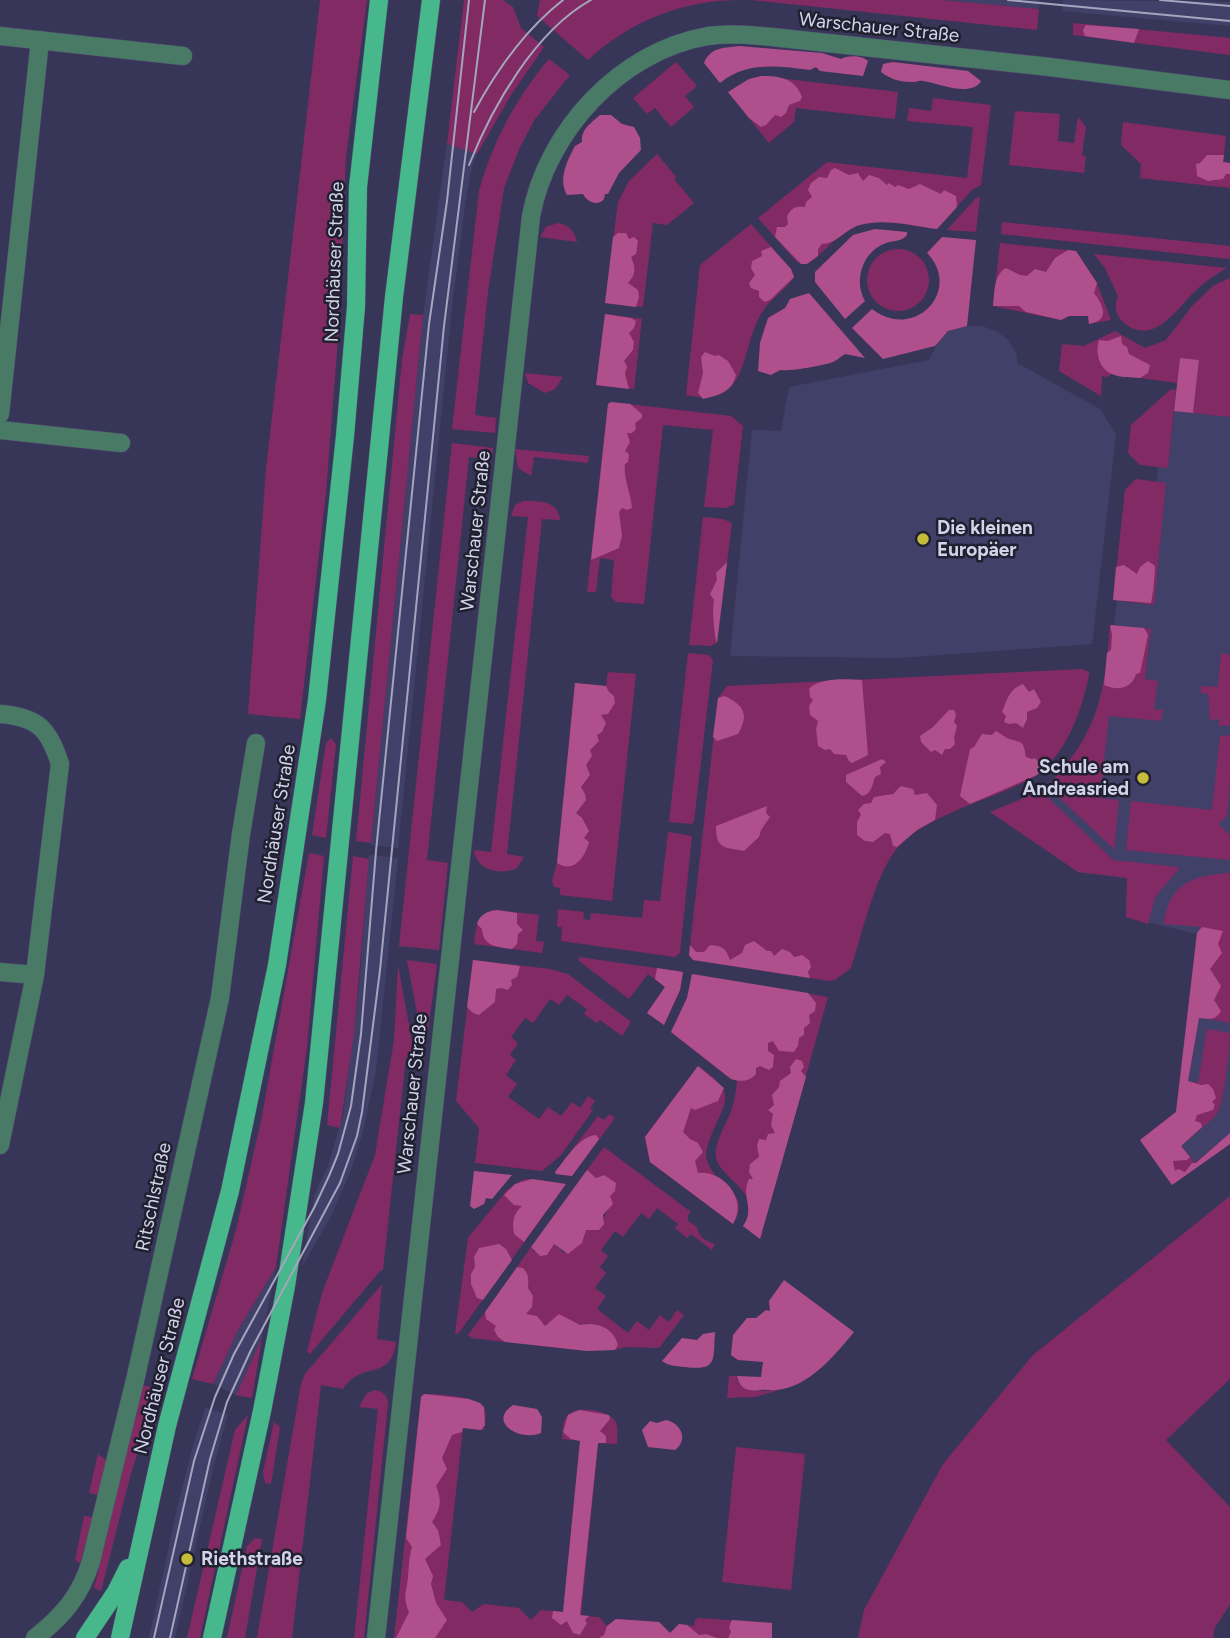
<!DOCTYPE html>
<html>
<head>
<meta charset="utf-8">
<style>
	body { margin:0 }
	canvas { display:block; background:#373658 }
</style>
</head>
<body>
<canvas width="1230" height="1638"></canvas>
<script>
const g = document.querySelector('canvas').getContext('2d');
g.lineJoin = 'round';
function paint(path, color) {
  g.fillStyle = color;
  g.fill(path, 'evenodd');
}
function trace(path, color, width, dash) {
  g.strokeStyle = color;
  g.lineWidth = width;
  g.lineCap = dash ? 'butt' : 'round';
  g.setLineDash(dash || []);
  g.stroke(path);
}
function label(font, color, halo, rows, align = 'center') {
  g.font = font + ' Figtree,sans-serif';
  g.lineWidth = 5;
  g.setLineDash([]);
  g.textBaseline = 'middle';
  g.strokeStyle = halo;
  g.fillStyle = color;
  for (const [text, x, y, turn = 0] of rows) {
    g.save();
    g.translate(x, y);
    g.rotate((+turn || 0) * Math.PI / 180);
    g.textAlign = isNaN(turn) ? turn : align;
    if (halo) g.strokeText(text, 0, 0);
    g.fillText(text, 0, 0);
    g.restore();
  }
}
paint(new Path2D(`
	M 942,0 L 1040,0 L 1039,9 Z
	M 1063,0 L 1230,2 L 1230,26 L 1062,11 Z
	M 447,144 L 477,154 L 472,166 L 466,198 L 452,307 L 398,848 L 371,845 L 423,315 Z
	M 967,326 L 982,326 L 996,331 L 1007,339 L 1017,355 L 1017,363 L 1100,409 L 1116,435 L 1092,644 L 899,658 L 730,656 L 752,430 L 781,431 L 789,387 L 929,360 L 941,337 L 956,327 Z
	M 1180,358 L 1230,363 L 1230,1144 L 1172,1185 L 1140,1140 L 1176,1112 L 1197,934 L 1126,917 L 1127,878 L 1078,872 L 990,812 L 1035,794 L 1063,770 L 1088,735 L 1100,701 L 1154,709 L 1145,680 L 1151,630 L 1114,625 L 1117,601 L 1153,605 L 1166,483 L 1157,482 L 1158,466 L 1168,467 Z
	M 369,855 L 398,858 L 376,1070 L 363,1132 L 351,1170 L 331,1216 L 302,1267 L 314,1196 L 328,1165 L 343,1116 L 359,988 Z
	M 276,1267 L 262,1338 L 236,1395 L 213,1384 L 239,1328 Z
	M 205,1408 L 228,1414 L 213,1468 L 175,1638 L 149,1638 L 178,1504 L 192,1449 Z`), '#414069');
paint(new Path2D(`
	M 320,0 L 367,0 L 346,157 L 338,340 L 326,492 L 300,719 L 248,714 L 266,469 Z
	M 464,0 L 503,0 L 513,7 L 521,28 L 544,47 L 511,95 L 477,154 L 447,144 Z
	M 540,0 L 736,0 C 680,1 629,22 588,60 L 537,16 Z
	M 751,0 L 942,0 L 1039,9 L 1037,30 Z
	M 1073,23 L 1230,38 L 1230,55 L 1073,35 Z
	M 549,59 L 570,75 L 535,119 L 520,147 L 504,188 L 488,292 L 475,415 L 496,418 L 495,433 L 452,429 L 479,191 C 493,141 516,98 549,59 Z
	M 676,62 L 697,86 L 685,96 L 694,107 L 671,127 L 655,108 L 647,114 L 633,98 Z
	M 761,76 L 898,92 L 895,119 L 796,108 L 794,122 L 769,143 L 728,92 L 749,79 Z
	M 933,98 L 991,105 L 981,185 L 972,190 L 937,229 C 911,226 874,215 850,229 C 833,238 823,255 807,264 L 797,262 L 758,218 L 827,162 L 967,178 L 973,127 L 907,121 L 909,108 L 931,111 Z
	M 1015,111 L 1060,114 L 1058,141 L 1074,143 L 1078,117 L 1086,127 L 1082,155 L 1086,156 L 1084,173 L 1009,165 Z
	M 1123,122 L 1226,136 L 1223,162 L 1230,163 L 1230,188 L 1140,178 L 1141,164 L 1121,145 Z
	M 657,154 L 676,177 L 674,179 L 694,203 L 667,225 L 653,223 L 643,307 L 605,303 L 618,202 L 629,181 Z
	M 980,197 L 976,232 L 947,230 L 976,198 Z
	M 1002,222 L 1230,246 L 1230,259 L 1001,234 Z
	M 558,223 C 569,225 575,231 577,242 L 540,237 L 546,227 Z
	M 751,224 L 791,269 L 794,277 C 785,291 769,299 761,314 C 739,352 750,409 686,395 L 700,265 Z
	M 1000,243 L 1076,251 L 1097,283 L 1111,320 L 1089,324 L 1088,316 L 1069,316 L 1061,320 L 993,306 Z
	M867 280a31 31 0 1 1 62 0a31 31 0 1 1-62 0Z
	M 1094,254 L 1227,268 C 1214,275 1203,283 1192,294 C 1175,312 1151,348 1122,321 C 1115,313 1114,306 1118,296 L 1105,268 Z
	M 1230,278 L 1230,417 L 1193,413 L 1199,360 L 1180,358 L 1177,383 L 1111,374 L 1108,377 L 1102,376 L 1101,396 L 1059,371 L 1062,344 L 1084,346 L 1115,331 L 1145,348 L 1166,340 L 1193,305 L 1213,286 Z
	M 410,314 L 423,315 L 371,843 L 356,841 L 402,360 Z
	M 605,314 L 642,319 L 634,389 L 596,385 Z
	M 525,373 L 563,377 L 555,389 L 545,393 L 528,383 Z
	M 1171,389 L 1176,390 L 1168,468 L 1140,465 L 1128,453 L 1131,425 Z
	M 611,402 L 731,416 L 743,426 L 734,505 L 725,508 L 704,507 L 713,430 L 663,425 L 644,604 L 616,602 L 611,597 L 614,560 L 600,558 L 596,592 L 587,592 L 608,404 Z
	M 452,443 L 493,448 L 492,459 L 469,457 L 427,860 L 448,863 L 439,950 L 399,946 Z
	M 515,449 L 589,456 L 588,463 L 534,457 L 531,476 L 518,468 Z
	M 1136,479 L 1166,483 L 1154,605 L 1113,600 L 1125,490 Z
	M 523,501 C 539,501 558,500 560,520 L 542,519 L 507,854 L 524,857 L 517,868 C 500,876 476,870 474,850 L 491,852 L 528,517 L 511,516 L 515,505 Z
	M 703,517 L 723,519 L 732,523 L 717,643 L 710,646 L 689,645 Z
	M 1110,625 L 1151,629 L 1145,679 L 1158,681 L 1154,709 L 1163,710 L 1161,721 L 1109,716 L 1100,798 L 1119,800 L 1114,849 L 1047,786 C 1098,735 1105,694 1110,625 Z
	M 688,653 L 709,655 L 713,660 L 694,821 L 692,824 L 669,822 Z
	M 1221,653 L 1230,655 L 1230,725 L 1219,726 L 1219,719 L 1210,720 L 1208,694 L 1201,693 L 1201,686 L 1218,687 Z
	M 1082,669 L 1089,672 L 1089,676 C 1081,712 1068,750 1038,774 C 1021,787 976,801 955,811 C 935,820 915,829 900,845 C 876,870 862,934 851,968 L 835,980 L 829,981 L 693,960 L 689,955 L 718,698 L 727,686 Z
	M 608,672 L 636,674 L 612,901 L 560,895 L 560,888 L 554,887 L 552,881 L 557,863 L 575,683 L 606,686 Z
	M 1230,735 L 1230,783 L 1227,816 L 1218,824 L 1230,835 L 1230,860 L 1126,850 L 1131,801 L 1212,810 L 1220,736 Z
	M 331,738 L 336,744 L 326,838 L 312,835 L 326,743 Z
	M 1041,791 L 1113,860 L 1178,867 L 1179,869 L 1155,897 L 1148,924 L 1126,917 L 1127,878 L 1078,872 L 990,812 Z
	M 668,832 L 692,836 L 680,953 L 675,957 L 561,941 L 562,927 L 557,927 L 558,909 L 584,912 L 583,919 L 590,920 L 591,913 L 642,918 L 644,900 L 660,901 Z
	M 309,853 L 324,856 L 307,1047 L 276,1267 L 239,1328 L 213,1384 L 192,1379 L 236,1230 L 262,1116 Z
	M 353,856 L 369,859 L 354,1034 L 340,1128 L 327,1125 Z
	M 1230,873 L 1230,1023 L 1199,1017 L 1188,1081 L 1198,1083 L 1207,1029 L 1230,1033 C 1230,1046 1224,1102 1218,1112 C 1214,1120 1189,1138 1181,1146 L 1195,1163 L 1230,1133 L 1230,1144 L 1172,1185 L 1140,1140 L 1176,1112 L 1197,933 L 1202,927 L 1164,924 C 1168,883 1194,875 1230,873 Z
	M 497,910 L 539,915 L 536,941 L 544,942 L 542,953 L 474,944 C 476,928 477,911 497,910 Z
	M 579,957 L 683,972 L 680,990 L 664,1025 L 647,1013 L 665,987 L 648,974 L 629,999 L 579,961 Z
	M 407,960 L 437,964 L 426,1046 L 423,1045 Z
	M 473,960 L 550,969 L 568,974 L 631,1022 L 622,1036 L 600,1020 L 597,1023 L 584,1014 L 587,1009 L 567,995 L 559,1005 L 550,999 L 533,1023 L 525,1018 L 511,1037 L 518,1043 L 510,1055 L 516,1060 L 506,1075 L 517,1084 L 508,1097 L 539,1119 L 548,1107 L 561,1116 L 572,1102 L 580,1108 L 588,1096 L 595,1101 L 590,1108 L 593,1110 L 561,1155 L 542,1171 L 475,1163 L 479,1128 L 456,1101 Z
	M 398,965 L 415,1058 L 406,1057 L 383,1270 L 380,1271 L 310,1354 L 307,1351 L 322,1293 L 375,1155 L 394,1040 Z
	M 692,974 L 828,997 L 760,1239 L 743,1226 C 766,1196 727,1183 717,1161 C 711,1145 728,1123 732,1108 C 735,1099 736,1090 737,1081 L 731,1079 L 671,1032 L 687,998 Z
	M 698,1066 C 739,1095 726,1098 710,1139 C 707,1146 705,1153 707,1160 C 714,1187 754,1191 733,1224 L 650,1162 L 645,1137 Z
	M 609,1114 L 615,1118 L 572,1176 L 556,1174 L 555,1172 L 598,1116 L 604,1120 Z
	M 604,1147 L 691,1212 L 688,1215 L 688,1221 L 697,1227 C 698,1236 706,1242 715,1244 L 712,1250 L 691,1234 L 687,1238 L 675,1228 L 678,1224 L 657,1208 L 649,1219 L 641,1213 L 623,1237 L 615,1231 L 601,1250 L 608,1256 L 600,1267 L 606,1273 L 595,1288 L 606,1296 L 597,1309 L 628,1333 L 637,1321 L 649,1330 L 660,1315 L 669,1322 L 677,1310 L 684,1315 L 659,1348 L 625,1347 L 615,1350 L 618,1345 C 608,1330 599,1320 580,1325 C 568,1318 556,1318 545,1326 L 525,1314 L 529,1278 L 517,1267 L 531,1247 L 534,1252 L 554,1244 L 564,1253 L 582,1237 L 586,1230 L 599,1230 C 601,1222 605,1216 608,1209 C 612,1199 607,1186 604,1175 L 596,1178 L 587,1170 Z
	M 532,1179 L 566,1184 L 458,1334 L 455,1333 L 468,1238 L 507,1190 L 522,1180 Z
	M 1230,1196 L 1230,1379 L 1166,1440 L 1230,1507 L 1230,1605 L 1215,1627 L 1213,1638 L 858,1638 L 864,1610 L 943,1464 L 1033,1355 Z
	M 382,1284 L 377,1339 L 396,1342 C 390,1383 363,1359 343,1389 L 321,1385 L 292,1638 L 257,1638 L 301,1384 L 305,1374 Z
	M 485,1312 L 486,1319 L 497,1325 L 498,1337 L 505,1342 L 472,1338 L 468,1335 Z
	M 262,1338 L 252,1398 L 236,1395 Z
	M 729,1376 L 737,1376 L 737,1380 L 757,1391 L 779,1390 L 755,1397 L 727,1398 Z
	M 142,1385 L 159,1389 L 131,1473 L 101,1591 L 94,1588 Z
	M 374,1390 C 382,1391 387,1394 388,1403 L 364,1638 L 354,1638 L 378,1409 L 359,1407 L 366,1394 Z
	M 424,1394 C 436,1394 478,1396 484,1408 C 487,1414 485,1423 484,1430 L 463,1428 L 444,1600 L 462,1602 L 472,1612 L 484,1604 L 519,1608 L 531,1620 L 541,1610 L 563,1612 L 580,1441 L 562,1439 C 563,1432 562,1422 567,1416 C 576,1405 608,1410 615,1421 C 619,1428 617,1436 617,1444 L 598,1443 L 581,1616 L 599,1617 L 607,1626 L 616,1619 L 659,1622 L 670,1633 L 679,1624 L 694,1626 L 695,1620 L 699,1618 L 772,1623 L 772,1638 L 394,1638 L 421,1397 Z
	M 248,1415 L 200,1638 L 187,1638 L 235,1430 Z
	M 274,1422 L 280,1427 L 271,1484 L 265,1483 L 263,1472 Z
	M 736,1447 L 805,1454 L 791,1590 L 722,1582 Z
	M 98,1454 L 106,1460 L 98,1495 L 89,1493 Z
	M 84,1516 L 93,1517 L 80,1563 L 75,1560 Z
	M 255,1538 L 262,1539 L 245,1638 L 227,1638 L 247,1546 Z`), '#822a63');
paint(new Path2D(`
	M 1086,25 L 1139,29 L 1134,43 L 1085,36 L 1083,30 Z
	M 739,46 L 822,53 L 841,59 C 848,55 862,55 868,61 L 863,76 L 820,71 L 816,67 L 810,70 C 777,66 747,61 720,83 L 704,63 C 710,47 725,48 739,46 Z
	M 893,62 L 968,71 L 981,81 C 971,98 938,83 923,81 C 917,80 919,82 912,82 C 900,82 890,79 881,72 L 883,64 Z
	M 761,76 C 780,76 795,78 802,97 L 800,101 L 789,105 L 786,113 L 781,117 L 775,115 L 766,125 L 761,127 L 749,118 L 728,92 L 749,79 Z
	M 600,115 L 611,115 L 622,124 L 634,127 L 640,138 L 641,150 L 619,173 L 608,194 L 605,194 L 604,199 C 598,207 587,202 583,194 L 567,195 C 558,179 567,161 575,146 L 582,142 C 581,129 591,123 600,115 Z
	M 1207,155 L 1224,155 L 1223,162 L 1230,163 L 1230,174 L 1226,174 L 1223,179 L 1208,181 L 1197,176 L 1196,164 L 1200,163 Z
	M 835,168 L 849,175 L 858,173 L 863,181 L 869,175 L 879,178 L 887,185 L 889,183 L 895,187 L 898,185 L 909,189 L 920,184 L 941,194 L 944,190 L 956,196 L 957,207 L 937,229 C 913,226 884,218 860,225 C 845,229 837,244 822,244 L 818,249 L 818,256 L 807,264 L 801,264 L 775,237 L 777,227 L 785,227 L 788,224 L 787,216 C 792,207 796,206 805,207 L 806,202 L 812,197 L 808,190 L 811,183 L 819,177 L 827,178 L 831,170 Z
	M 875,229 L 907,232 L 907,235 C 901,242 895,240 886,243 C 863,251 853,280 865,301 L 845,319 L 815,282 L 815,272 L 853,235 Z
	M 618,233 L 626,233 L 629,239 L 634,237 L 638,241 L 636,254 L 631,257 C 636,268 636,274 628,283 L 638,290 L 639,297 L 636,307 L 605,303 L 613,237 Z
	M 942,237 L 976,240 L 967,326 L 948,331 L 935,346 L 883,359 L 852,328 L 872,309 C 915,342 963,290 927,253 Z
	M 771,247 L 791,269 L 794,277 L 770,300 L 765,302 L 759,297 L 759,291 L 751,288 L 749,283 L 755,275 L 751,268 L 752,261 L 762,256 L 761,251 Z
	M 1068,250 L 1076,251 L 1097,283 L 1094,293 C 1103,305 1111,320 1089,324 L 1088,316 L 1069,316 L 1061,320 L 1026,312 L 1019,306 L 993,306 C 995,292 993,276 1006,268 L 1020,275 L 1027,276 L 1035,269 L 1046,272 L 1055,258 Z
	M 809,293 L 865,358 L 845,354 C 841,356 839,359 835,361 C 828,365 787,372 780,370 L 771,375 L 758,371 L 760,343 L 768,318 L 785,308 L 790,299 Z
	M 605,314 L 631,318 L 636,321 L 634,328 L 629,333 L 634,342 L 633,350 L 624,361 L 627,366 L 625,374 L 629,389 L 596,385 Z
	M 1121,336 L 1122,344 L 1127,347 L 1129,354 L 1150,365 L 1148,373 L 1140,378 C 1132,377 1120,378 1112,374 C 1099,369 1095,352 1099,340 L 1108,341 Z
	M 705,352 L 715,356 L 719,355 L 728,361 L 736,375 C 732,392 719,395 703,399 L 698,393 L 703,373 L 701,357 Z
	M 1180,358 L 1199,360 L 1193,413 L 1174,411 Z
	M 611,402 L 630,404 L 642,414 L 642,418 L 635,423 L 636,429 L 632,433 L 627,433 L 630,442 L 625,451 L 629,454 L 628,462 L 625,464 C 623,479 631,493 632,508 L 627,510 L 622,508 L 619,512 L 622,536 L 619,548 L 591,560 L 608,404 Z
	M 1148,561 L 1155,566 C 1155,575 1153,595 1151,603 L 1113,600 L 1116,567 L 1124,565 L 1137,574 L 1140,567 Z
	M 727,562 L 717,643 C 714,636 712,607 714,600 L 710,594 L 717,580 L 716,573 Z
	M 1110,625 L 1144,628 L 1148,635 L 1141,669 L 1140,673 L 1136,674 C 1132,689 1117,691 1104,685 L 1107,653 L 1111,650 L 1112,635 Z
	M 862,680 L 868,755 L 852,763 L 849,761 L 846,755 L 834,754 L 830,749 L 825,750 L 818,746 L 816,729 L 818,721 L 810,715 L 809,706 L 813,700 L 810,697 L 809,689 C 818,677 848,679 862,680 Z
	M 575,683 L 606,686 L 609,692 L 614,696 L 615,703 L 608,714 L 601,715 L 606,723 L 602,732 L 597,735 L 599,741 L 590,750 L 592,756 L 586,765 L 590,775 L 581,787 L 585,794 L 586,800 L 576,813 L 582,818 L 589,831 L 584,838 L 589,842 C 585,857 574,874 557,863 Z
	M 1023,684 L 1029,692 L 1034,689 L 1041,702 L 1037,708 L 1027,712 L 1027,719 L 1023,728 L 1016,723 L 1009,724 L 1004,722 L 1006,716 L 1002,712 C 1007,700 1009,689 1023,684 Z
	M 725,696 C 743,705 750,714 738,734 L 717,741 L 713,737 L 718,698 Z
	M 949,710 L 954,710 L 956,715 L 954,722 L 957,726 L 954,738 L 955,744 L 950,749 L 945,749 L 942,755 L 935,750 L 931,752 L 921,742 L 920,736 L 933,727 Z
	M 996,731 C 1000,733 1003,736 1007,738 C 1022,744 1023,738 1026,757 L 1032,759 L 1035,758 L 1044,768 L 1037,775 L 970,804 L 960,796 L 970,749 L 974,747 L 982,734 L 992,735 Z
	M 882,759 L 886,762 L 880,767 L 881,774 L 875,777 C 872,785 872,794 862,796 L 846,782 L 846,775 Z
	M 901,786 L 913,789 L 915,795 L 927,793 L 937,805 L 935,820 L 917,830 L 897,847 L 893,846 L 890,834 L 885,833 L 873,842 L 865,841 L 857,835 L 857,822 L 861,815 L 858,810 L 864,804 L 871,803 L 874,797 L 893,794 Z
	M 767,806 L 766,813 L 770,817 L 761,830 L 759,837 L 744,851 C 725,847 716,850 716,826 Z
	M 497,910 L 517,913 L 517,924 L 523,930 L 518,934 L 517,944 L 512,949 C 498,947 483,947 482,929 L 477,924 C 480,914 488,911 497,910 Z
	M 1202,927 L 1223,931 L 1218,944 L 1222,953 L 1210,969 L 1221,986 L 1214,1000 L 1221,1011 C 1215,1021 1209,1019 1199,1018 L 1188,1081 L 1201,1085 L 1208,1084 L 1213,1089 L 1216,1098 L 1212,1102 L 1215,1105 L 1213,1110 L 1197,1115 L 1195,1121 L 1201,1123 L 1202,1127 L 1181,1146 L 1190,1157 L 1187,1160 L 1173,1161 L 1175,1171 L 1178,1169 L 1185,1172 L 1192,1163 L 1196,1163 L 1230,1133 L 1230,1144 L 1172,1185 L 1140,1140 L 1176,1112 L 1197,933 Z
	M 754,941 L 767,951 L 771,951 L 774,956 L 782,949 L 790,952 L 794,957 L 802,955 L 809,960 L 811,967 L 808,972 L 810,978 L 693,960 L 689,955 L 690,945 L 696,952 L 704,952 L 710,945 C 724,946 726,949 730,960 L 742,953 L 745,945 Z
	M 473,960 L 520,966 L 517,977 L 511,980 L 512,985 L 508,990 L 501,988 L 496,989 L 495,1002 L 479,1015 L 473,1013 L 467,1007 Z
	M 657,968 L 683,972 L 680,990 L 664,1025 L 647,1013 L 665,987 L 655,979 Z
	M 692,974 L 808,993 L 816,1003 L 815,1011 L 809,1015 L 810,1023 L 804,1028 L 804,1035 L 799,1038 L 798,1046 L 794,1052 L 779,1051 L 773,1041 L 768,1043 L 768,1051 L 774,1055 L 773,1067 L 769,1070 L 760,1066 L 756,1068 L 756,1074 C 749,1082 741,1082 731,1079 L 671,1032 L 687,998 Z
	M 796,1059 L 802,1061 L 804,1067 L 801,1071 L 806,1077 L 760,1239 L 743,1226 C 756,1209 740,1196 749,1179 L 753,1179 L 749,1172 L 750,1164 L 759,1157 L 757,1146 L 759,1139 L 766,1140 L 768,1134 L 775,1133 L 771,1125 L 773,1114 L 768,1110 L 774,1105 L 772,1095 L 779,1087 L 780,1081 L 791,1073 L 790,1067 Z
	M 698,1066 L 724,1088 L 718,1101 L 695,1110 L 691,1108 L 683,1132 L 690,1139 L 698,1143 L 703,1152 L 695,1161 L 698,1173 C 724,1170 748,1200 733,1224 L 650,1162 L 645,1137 Z
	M 596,1135 L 599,1139 L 572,1176 L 556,1174 L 555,1172 C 567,1158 578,1137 596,1135 Z
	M 587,1170 L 596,1178 L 604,1175 L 616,1183 L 615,1191 L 610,1196 L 613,1204 L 603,1215 L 604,1224 L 599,1230 L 586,1230 L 582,1243 L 568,1254 L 554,1244 L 547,1255 L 540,1256 L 531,1247 Z
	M 474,1171 L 512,1175 L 492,1199 L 486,1198 L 484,1204 L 474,1209 L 470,1206 Z
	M 532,1179 L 566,1184 L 524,1242 L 514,1234 C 512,1221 513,1214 522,1206 L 514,1205 L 504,1195 L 515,1184 Z
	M 499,1244 L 506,1249 L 512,1260 L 483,1300 L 477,1298 L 471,1284 L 471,1274 L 475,1267 L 474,1257 L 479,1248 Z
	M 517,1267 L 523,1268 C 529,1275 529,1279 528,1288 L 533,1296 L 532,1307 L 526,1314 L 537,1316 L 545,1326 L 559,1314 L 580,1325 C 596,1321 614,1328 618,1345 L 615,1350 L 587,1351 L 505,1342 L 498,1337 L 494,1330 L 496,1326 L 486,1319 L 485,1312 Z
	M 784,1280 L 854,1332 C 835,1355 809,1387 777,1390 C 772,1391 767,1389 761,1390 C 748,1392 740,1389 737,1376 L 761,1377 L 763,1362 L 738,1360 L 731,1355 L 733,1335 L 747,1318 L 756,1318 L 766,1310 L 770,1311 L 769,1301 Z
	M 715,1332 C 713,1361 718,1371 684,1367 C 676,1366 669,1366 662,1361 L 682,1338 L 697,1340 L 703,1334 Z
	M 424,1394 L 469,1399 L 480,1403 L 484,1407 L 485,1425 L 481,1430 L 463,1428 L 462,1432 L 452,1435 L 442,1458 L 447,1469 L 436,1486 C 442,1500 441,1509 432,1522 L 438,1530 L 441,1545 L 425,1559 L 433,1576 L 431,1584 L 436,1603 L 447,1620 L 435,1638 L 396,1638 L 409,1612 C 402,1595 407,1592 408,1577 C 409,1566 409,1557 412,1547 L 406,1538 L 421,1397 Z
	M 513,1405 L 537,1409 L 542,1417 L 541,1433 C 520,1442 487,1422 513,1405 Z
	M 579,1410 L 609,1415 L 610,1419 L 600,1431 L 606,1436 L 606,1443 L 598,1443 L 580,1615 L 589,1616 L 585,1620 L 587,1623 L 580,1635 L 573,1633 L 567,1621 L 561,1625 L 552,1618 L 553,1611 L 563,1612 L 580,1441 L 571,1439 L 563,1432 L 568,1415 Z
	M 666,1420 C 681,1423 689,1440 675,1450 L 648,1447 L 642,1430 L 650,1421 L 657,1423 Z
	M 616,1619 L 659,1622 L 670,1633 L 679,1624 L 687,1625 L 699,1635 L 706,1634 L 717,1638 L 599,1638 L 604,1635 L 607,1626 Z
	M 732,1620 L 772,1623 L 772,1638 L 728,1638 L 731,1632 L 729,1627 Z`), '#af4f8b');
const minor = new Path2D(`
	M 0,36 L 183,56
	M 0,414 L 40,40
	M 0,430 L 121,443
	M 0,714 C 38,717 49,729 60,764 L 35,975 L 0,1145
	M 0,972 L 35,975
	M 35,1638 C 63,1616 81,1595 91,1561 L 136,1376 L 220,998 L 241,834 L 256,743
	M 376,1638 L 531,216 C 547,131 620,51 708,36 C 729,33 751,35 772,37 L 1050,67 L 1230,90`);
const major = new Path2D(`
	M 85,1638 L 116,1592 L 128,1568
	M 120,1638 L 167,1426 L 230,1191 L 277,965 L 317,700 L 345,436 L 356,307 L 358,187 L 379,0
	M 212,1638 L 262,1411 L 286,1286 L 314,1103 L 394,297 L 431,0`);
trace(minor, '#535272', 19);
trace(major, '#535272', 19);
trace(minor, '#487a65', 18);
trace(major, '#46b88c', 18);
trace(new Path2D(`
	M 1008,0 L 1230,21
	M 1160,0 L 1230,6
	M 474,112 C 496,71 526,29 563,0
	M 469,165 C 492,107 535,31 591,0
	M 154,1638 L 194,1461 L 215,1397 L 234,1354 L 314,1208 L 329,1176 L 338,1154 L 351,1106 L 361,1034 L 376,851 L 429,324 L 447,201 L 469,0
	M 170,1638 L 210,1459 L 227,1402 L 251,1350 L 340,1183 L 357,1136 L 362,1112 L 380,970 L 444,326 L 485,0`), '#a5a5be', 2);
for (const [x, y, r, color] of [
	[923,539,7,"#c6bc3c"],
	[1143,778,7,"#c6bc3c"],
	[187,1559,7,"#c6bc3c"]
]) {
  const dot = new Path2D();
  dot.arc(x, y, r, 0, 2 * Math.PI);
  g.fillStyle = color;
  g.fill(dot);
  trace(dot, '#202030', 2.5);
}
label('19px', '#d2d3e8', '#202030', [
	["Warschauer Straße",879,28,6],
	["Nordhäuser Straße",335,262,-88],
	["Warschauer Straße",476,531,-84],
	["Nordhäuser Straße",277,824,-81],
	["Warschauer Straße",413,1094,-84],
	["Ritschlstraße",154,1197,-78],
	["Nordhäuser Straße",160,1376,-76]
]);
label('bold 19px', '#d2d3e8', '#202030', [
	["Die kleinen",937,528],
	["Europäer",937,550],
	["Schule am",1129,767,"right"],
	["Andreasried",1129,789,"right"],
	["Riethstraße",201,1559]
], 'left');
</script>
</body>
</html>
